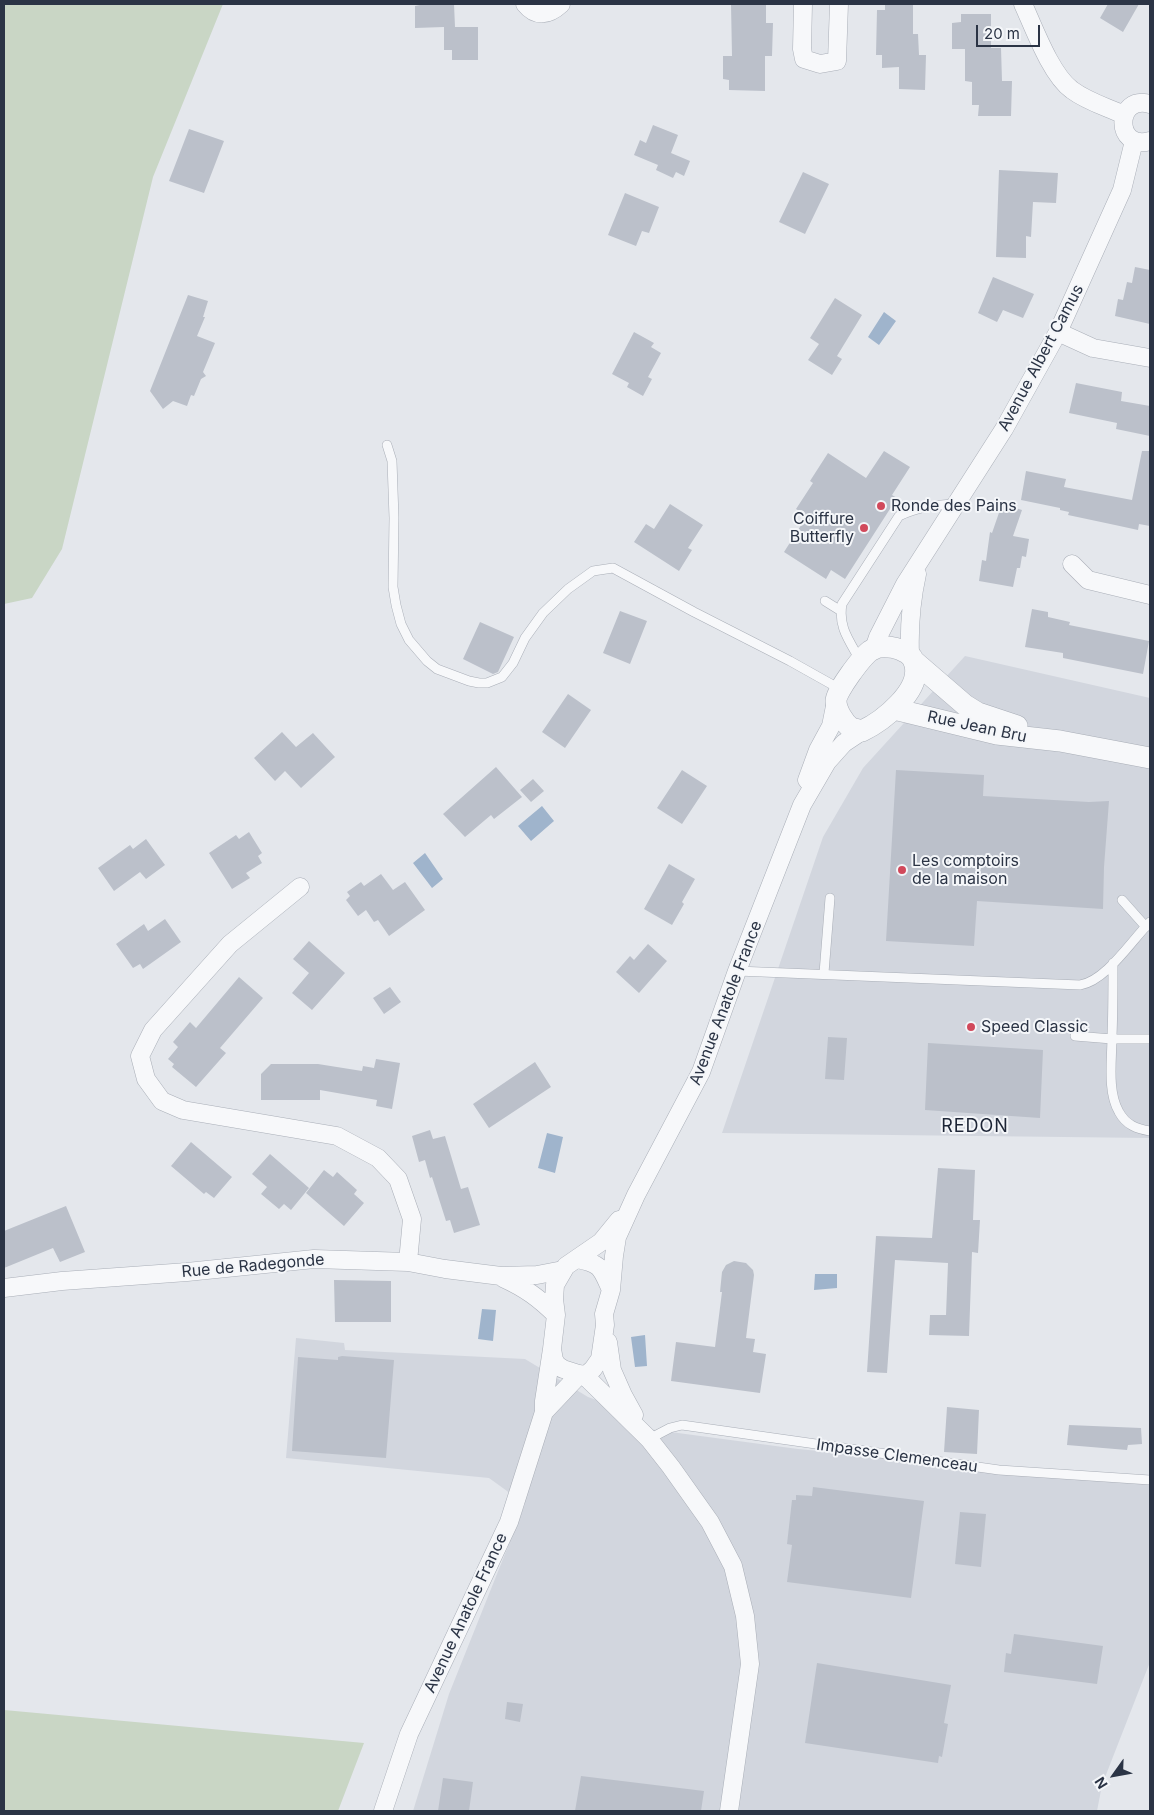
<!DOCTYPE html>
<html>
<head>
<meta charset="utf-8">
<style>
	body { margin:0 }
	#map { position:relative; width:1154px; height:1815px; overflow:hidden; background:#e4e7ec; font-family:Inter,sans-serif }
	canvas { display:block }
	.frame { position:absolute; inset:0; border:5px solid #2b3445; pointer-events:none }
	.north { position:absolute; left:1089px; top:1750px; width:50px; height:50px; -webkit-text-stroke:4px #f4f6f9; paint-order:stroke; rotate:238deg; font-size:14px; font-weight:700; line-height:20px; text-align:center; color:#2b3445 }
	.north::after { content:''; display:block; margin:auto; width:18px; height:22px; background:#2b3445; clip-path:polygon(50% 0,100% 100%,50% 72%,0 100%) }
	.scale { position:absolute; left:976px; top:25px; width:64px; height:22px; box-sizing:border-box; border:2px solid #2b3445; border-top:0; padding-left:6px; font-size:15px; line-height:18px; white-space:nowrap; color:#2b3445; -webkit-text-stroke:4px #f4f6f9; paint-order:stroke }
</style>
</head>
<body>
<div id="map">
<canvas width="1154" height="1815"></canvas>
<div class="frame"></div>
<div class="north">N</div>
<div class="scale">20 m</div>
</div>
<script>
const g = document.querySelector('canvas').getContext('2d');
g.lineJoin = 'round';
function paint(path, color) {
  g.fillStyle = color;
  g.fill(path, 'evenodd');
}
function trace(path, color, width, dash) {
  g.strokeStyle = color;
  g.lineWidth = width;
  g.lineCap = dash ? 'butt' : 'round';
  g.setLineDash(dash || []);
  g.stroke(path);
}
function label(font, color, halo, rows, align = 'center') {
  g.font = font + ' Inter,sans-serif';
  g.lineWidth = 4;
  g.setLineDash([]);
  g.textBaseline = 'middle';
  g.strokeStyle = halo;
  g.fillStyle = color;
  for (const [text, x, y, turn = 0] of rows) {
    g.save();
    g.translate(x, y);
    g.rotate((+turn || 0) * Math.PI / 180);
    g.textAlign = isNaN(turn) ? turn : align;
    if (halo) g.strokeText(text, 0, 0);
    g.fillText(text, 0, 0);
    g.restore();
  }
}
paint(new Path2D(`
	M 965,656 L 1150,698 L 1150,1138 L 722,1133 L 823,837 L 863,768 Z
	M 296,1338 L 344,1343 L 345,1350 L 525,1359 L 588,1397 L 602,1402 L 648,1429 L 798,1449 L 1150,1483 L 1150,1662 L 1102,1785 L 1097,1811 L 413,1811 L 449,1694 L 525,1504 L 489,1478 L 286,1458 Z`), '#d2d6de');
paint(new Path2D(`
	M 4,4 L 223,4 L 153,177 L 62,549 L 32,598 L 4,604 Z
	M 4,1710 L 364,1743 L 338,1811 L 4,1811 Z`), '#c9d6c5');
paint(new Path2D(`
	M 884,312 L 896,321 L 879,345 L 868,337 Z
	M 542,806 L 554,821 L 531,841 L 518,826 Z
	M 425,853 L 443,879 L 432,888 L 413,863 Z
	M 547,1133 L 563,1137 L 555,1173 L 538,1168 Z
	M 815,1274 L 837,1274 L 837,1288 L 814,1290 Z
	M 482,1309 L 496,1310 L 493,1341 L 478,1339 Z
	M 645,1335 L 647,1366 L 635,1367 L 631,1337 Z`), '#9fb4cc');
paint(new Path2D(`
	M 420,4 L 454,4 L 455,27 L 478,27 L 478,60 L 452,60 L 452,50 L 444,50 L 444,27 L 415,28 L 415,6 L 420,5 Z
	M 731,4 L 766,4 L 766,23 L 773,23 L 772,56 L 765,56 L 765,91 L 729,90 L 729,80 L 723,79 L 723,56 L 732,56 Z
	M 885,4 L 913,4 L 913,34 L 918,34 L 919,55 L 926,55 L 925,90 L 899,89 L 899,67 L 882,68 L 882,55 L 876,55 L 877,10 L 885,10 Z
	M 1108,4 L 1139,4 L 1123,32 L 1100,18 Z
	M 961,14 L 991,14 L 991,48 L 1001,48 L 1002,81 L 1012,81 L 1011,116 L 978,116 L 979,105 L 972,105 L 972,82 L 965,81 L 965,49 L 952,49 L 952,23 L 961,22 Z
	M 653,125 L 678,135 L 671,153 L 690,161 L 684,176 L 676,172 L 673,178 L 656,170 L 658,165 L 634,155 L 640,140 L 646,143 Z
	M 189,129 L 224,141 L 204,193 L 169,181 Z
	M 999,170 L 1058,173 L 1056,203 L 1033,202 L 1031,237 L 1026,236 L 1026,258 L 996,257 Z
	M 803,172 L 829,184 L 805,234 L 779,222 Z
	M 625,193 L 659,207 L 649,233 L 642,231 L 636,246 L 608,235 Z
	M 1135,267 L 1150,270 L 1150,324 L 1115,316 L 1118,299 L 1123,300 L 1127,282 L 1132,283 Z
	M 993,277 L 1034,294 L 1023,318 L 1003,310 L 997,322 L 978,313 Z
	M 188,295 L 208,301 L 203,317 L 205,317 L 197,336 L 215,343 L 203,372 L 206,376 L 201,379 L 194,396 L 191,395 L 187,406 L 173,401 L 163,409 L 150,391 Z
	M 835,298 L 862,315 L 837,356 L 842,359 L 832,375 L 808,360 L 819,344 L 810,338 Z
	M 634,332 L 654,343 L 651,347 L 661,353 L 648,377 L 652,379 L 643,396 L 627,387 L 629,383 L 612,374 Z
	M 1076,383 L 1122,392 L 1121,401 L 1150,406 L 1150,436 L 1116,429 L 1117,423 L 1069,413 Z
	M 884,451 L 910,467 L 892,495 L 897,498 L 845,579 L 831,570 L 826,579 L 784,552 L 807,516 L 796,509 L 813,483 L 810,481 L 828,453 L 866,478 Z
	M 1142,451 L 1150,451 L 1150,526 L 1139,524 L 1138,530 L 1115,525 L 1068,515 L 1069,512 L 1060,510 L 1060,508 L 1021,500 L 1026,471 L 1066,479 L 1064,487 L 1132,500 Z
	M 670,504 L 703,525 L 688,548 L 692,550 L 679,571 L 634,542 L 646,524 L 654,529 Z
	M 1002,504 L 1022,510 L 1013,536 L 1029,539 L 1026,557 L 1022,556 L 1020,568 L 1017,568 L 1013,587 L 979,581 L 982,560 L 986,561 L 990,532 L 992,533 Z
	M 1032,609 L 1048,612 L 1048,617 L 1070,622 L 1069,625 L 1149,641 L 1143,674 L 1063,658 L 1063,653 L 1025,647 Z
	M 620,611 L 647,621 L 630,664 L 603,653 Z
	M 480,622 L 514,637 L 498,672 L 493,674 L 463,659 Z
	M 568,694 L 591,710 L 565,748 L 542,732 Z
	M 282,732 L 296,747 L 313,733 L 335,757 L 301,788 L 285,771 L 275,781 L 254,758 Z
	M 496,767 L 522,797 L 494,819 L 491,815 L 465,837 L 443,814 Z
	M 682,770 L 707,786 L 682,824 L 657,808 Z
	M 896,770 L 984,775 L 983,796 L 1089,802 L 1109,801 L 1104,867 L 1103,909 L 977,901 L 974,946 L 886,941 Z
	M 533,779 L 544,791 L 531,802 L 520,790 Z
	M 249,832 L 262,853 L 258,856 L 262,863 L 246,873 L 250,878 L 232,889 L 209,853 L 236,835 L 239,839 Z
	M 146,839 L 165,865 L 146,879 L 140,872 L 114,891 L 98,868 L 130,845 L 133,849 Z
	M 669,864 L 695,879 L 682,902 L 684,904 L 672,925 L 644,909 Z
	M 381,874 L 393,890 L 405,882 L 425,910 L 389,936 L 378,920 L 374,922 L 366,910 L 358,916 L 346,900 L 350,896 L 347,892 L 361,882 L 364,886 Z
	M 165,919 L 181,942 L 143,969 L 140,964 L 133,968 L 116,944 L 144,924 L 148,931 Z
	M 309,941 L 345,973 L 312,1010 L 292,993 L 309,973 L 293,959 Z
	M 648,944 L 667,961 L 639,993 L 616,972 L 630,956 L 634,960 Z
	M 239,977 L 263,998 L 220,1048 L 226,1053 L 196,1087 L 172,1067 L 174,1064 L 168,1059 L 178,1047 L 173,1042 L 190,1022 L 196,1028 Z
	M 390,987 L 401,1002 L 384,1014 L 373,998 Z
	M 828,1037 L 847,1038 L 844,1080 L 825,1079 Z
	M 928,1043 L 1043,1050 L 1040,1118 L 925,1110 Z
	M 376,1059 L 400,1063 L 392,1109 L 376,1106 L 377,1100 L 320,1090 L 320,1100 L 261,1100 L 261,1074 L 271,1064 L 318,1064 L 362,1071 L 363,1066 L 374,1068 Z
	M 535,1062 L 551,1087 L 489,1128 L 473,1104 Z
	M 430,1130 L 433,1139 L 445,1136 L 461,1189 L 468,1187 L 480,1225 L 454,1233 L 450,1220 L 446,1221 L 432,1177 L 430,1178 L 425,1160 L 419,1162 L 412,1136 Z
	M 191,1142 L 232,1177 L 214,1198 L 206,1192 L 204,1194 L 171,1166 Z
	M 270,1154 L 309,1188 L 291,1210 L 284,1204 L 279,1209 L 261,1194 L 267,1187 L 252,1174 Z
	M 938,1168 L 975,1170 L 973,1220 L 980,1220 L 978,1253 L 972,1252 L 969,1336 L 929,1335 L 930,1315 L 946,1315 L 948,1263 L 895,1260 L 887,1373 L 867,1372 L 876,1236 L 932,1238 Z
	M 324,1170 L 333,1177 L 337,1172 L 357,1190 L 354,1194 L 364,1203 L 344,1226 L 306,1193 Z
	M 66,1206 L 85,1252 L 60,1262 L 53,1248 L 4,1268 L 4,1231 Z
	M 734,1261 L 746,1263 L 753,1270 L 754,1275 L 746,1338 L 755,1339 L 753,1352 L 766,1354 L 760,1393 L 671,1381 L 676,1342 L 715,1347 L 722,1292 L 720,1292 L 722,1272 L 726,1265 Z
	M 334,1280 L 391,1281 L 391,1322 L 335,1322 Z
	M 342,1356 L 394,1360 L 386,1458 L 292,1451 L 298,1357 L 338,1360 L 338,1357 Z
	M 947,1407 L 979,1410 L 977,1454 L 944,1452 Z
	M 1069,1425 L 1141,1428 L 1142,1444 L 1128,1445 L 1127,1450 L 1067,1445 Z
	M 813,1487 L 924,1501 L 911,1598 L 787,1582 L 792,1545 L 787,1544 L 792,1500 L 796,1500 L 796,1495 L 812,1496 Z
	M 960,1512 L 986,1514 L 981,1567 L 955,1564 Z
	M 1014,1634 L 1103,1646 L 1097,1684 L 1004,1672 L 1006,1653 L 1011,1654 Z
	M 817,1663 L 951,1685 L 944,1723 L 948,1724 L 942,1757 L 939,1756 L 938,1763 L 805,1743 Z
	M 507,1702 L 523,1704 L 520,1722 L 505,1719 Z
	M 581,1776 L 704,1791 L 701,1811 L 575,1811 Z
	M 443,1778 L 473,1782 L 469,1811 L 438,1811 Z`), '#bbc0ca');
const service = new Path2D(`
	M 387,445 L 392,461 L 394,518 L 393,587 L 396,605 L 401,624 L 409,640 L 427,661 L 437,669 L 469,681 L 479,683 L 487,683 L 502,677 L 513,663 L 525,638 L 543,613 L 568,589 L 593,571 L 613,568 L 694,612 L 790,661 L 840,689
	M 825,601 L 841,611
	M 860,660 C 849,640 838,627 842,604 L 899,516 C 917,507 935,505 955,504
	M 1122,900 L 1146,927
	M 1113,963 C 1113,987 1113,1012 1112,1036 C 1112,1059 1107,1092 1119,1112 C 1126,1125 1137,1129 1150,1131
	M 737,971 L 1080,985 C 1106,981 1131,941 1150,922
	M 824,973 L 830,898
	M 1075,1036 L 1112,1039 L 1150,1039
	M 649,1439 L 670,1428 L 682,1425 L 999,1470 L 1150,1480`);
const minor = new Path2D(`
	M 525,4 C 536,18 549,15 561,4
	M 803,4 L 802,49 L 804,59 L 820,64 L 837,61 L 839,4
	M 1023,4 C 1034,28 1051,75 1072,90 C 1088,102 1107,107 1124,115
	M 1150,104 C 1115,94 1114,151 1150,141
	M 1058,332 L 1093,348 L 1150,358
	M 1072,564 L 1088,580 L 1150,595
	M 874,649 L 878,637 L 905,584 L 1004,429 L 1058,332 L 1122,190 L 1134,141
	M 910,655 C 909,627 911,601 917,574
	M 807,780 L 818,750 L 831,726 L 836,701
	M 300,887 L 230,944 L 153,1030 L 140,1056 L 146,1079 L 162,1101 L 183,1110 L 337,1136 L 378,1158 L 398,1179 L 412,1219 L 408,1262
	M 577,1259 C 602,1264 601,1268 611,1290 L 604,1314 L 605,1325 L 600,1359 L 593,1369 L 585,1376
	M 503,1278 C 525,1288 539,1298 556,1315
	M 4,1288 L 62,1281 L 187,1272 L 314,1259 L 408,1262 L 445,1269 L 501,1276 L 537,1275 L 563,1270
	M 611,1290 L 614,1256 L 617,1237 L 636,1195 L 701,1072 L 737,971 L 802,805 L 827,762 L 844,743 L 862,731
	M 608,1342 L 612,1370 L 623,1395 L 634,1415
	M 585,1376 L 649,1439 L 671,1467 L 710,1522 L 733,1566 L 745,1616 L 750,1664 L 729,1811
	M 585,1376 L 563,1369 L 557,1365 L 554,1360 L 552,1349 L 556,1315 L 554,1299 L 555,1285 L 566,1266 L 601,1242 L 619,1220
	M 544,1412 L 580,1374
	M 383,1811 L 409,1734 L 509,1522 L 544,1412 L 544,1401 L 552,1349`);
const tertiary = new Path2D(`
	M 878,647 C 889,646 897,647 907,653 C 912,656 914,660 915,665 C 921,691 883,721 862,731 C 859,730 854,729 851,728 C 844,723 836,710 836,701 C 836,691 862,657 870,651 C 873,649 875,649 878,647 Z
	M 914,661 L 965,705 L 978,713 L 1017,726
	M 894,709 L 997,734 L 1060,741 L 1150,758`);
trace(service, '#a9aeb7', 10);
trace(minor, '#a9aeb7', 19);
trace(tertiary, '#a9aeb7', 22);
trace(service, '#f7f8fa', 9);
trace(minor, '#f7f8fa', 18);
trace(tertiary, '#f7f8fa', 21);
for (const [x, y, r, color] of [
	[881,506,5,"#d1495b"],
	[864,528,5,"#d1495b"],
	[902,870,5,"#d1495b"],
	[971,1027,5,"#d1495b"]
]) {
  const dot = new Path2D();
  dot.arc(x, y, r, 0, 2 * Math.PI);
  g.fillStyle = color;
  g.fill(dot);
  trace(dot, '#f4f6f9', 2);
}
label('16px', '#2b3445', '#f4f6f9', [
	["Avenue Albert Camus",1041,358,-62],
	["Rue Jean Bru",977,727,12],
	["Avenue Anatole France",726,1003,-69],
	["Rue de Radegonde",253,1266,-5],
	["Impasse Clemenceau",897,1456,8],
	["Avenue Anatole France",466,1613,-65]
]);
label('16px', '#2b3445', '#f4f6f9', [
	["Ronde des Pains",891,506],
	["Coiffure",854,519,"right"],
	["Butterfly",854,537,"right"],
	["Les comptoirs",912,861],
	["de la maison",912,879],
	["Speed Classic",981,1027]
], 'left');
g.letterSpacing = '1px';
label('18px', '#1d2536', '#f4f6f9', [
	["REDON",975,1127]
]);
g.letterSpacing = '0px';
</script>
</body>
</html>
